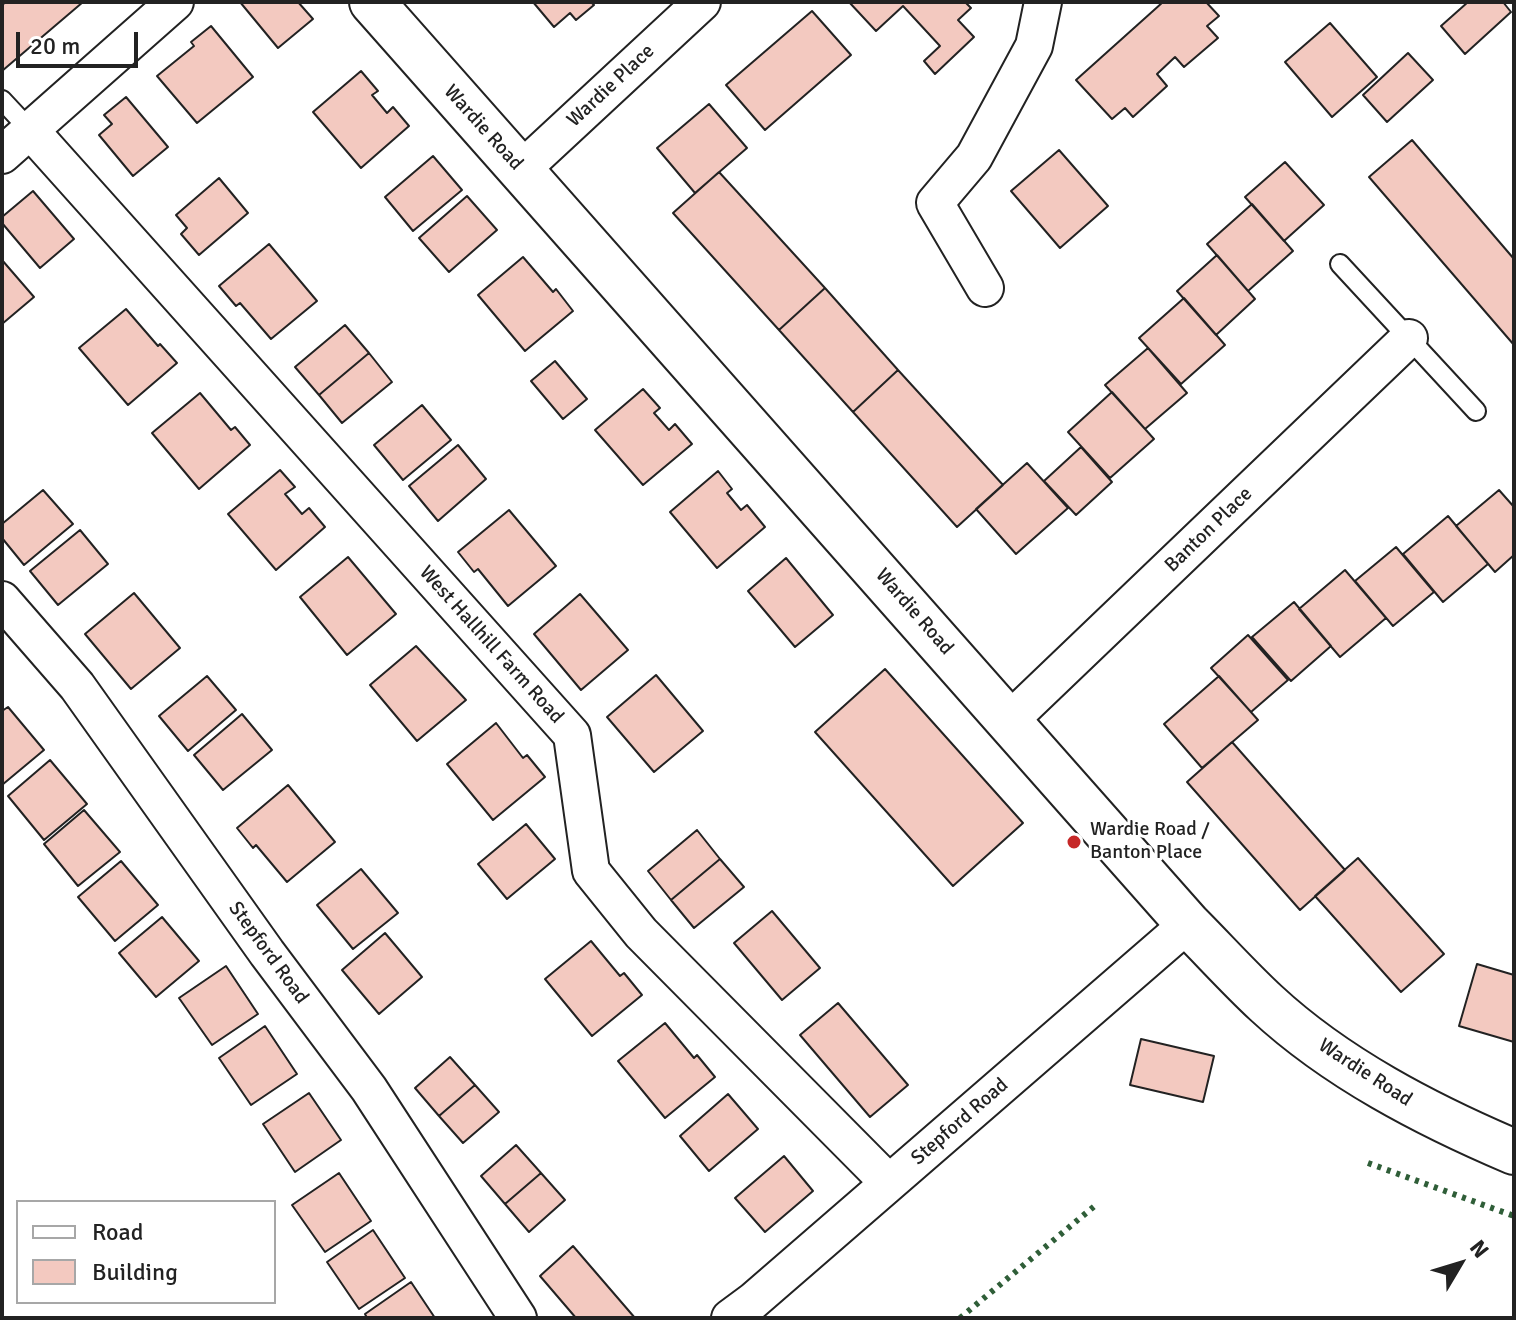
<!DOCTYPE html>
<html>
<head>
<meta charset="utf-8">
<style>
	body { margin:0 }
	#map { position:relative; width:1516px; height:1320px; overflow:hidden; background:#fff; font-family:Signika,sans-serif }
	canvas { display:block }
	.frame { position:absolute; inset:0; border:4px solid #222; pointer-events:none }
	.legend { position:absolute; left:16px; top:1200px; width:260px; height:104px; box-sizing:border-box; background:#fff; border:2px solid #a7a7a7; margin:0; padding:10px 14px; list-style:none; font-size:24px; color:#222 }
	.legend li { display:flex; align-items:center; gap:16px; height:40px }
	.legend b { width:40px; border:2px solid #a7a7a7 }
	.north { position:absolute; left:1420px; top:1224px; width:80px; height:80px; -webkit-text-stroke:6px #fff; paint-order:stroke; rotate:52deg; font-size:22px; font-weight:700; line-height:32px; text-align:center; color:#222 }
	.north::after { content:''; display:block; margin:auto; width:28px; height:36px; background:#222; clip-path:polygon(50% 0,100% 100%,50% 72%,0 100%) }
	.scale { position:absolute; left:16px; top:32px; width:122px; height:36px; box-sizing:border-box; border:4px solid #222; border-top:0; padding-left:10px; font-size:24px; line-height:28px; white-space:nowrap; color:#222; -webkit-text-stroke:6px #fff; paint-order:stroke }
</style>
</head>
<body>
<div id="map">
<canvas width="1516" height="1320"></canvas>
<div class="frame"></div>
<ul class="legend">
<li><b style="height:10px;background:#fff"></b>Road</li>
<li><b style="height:22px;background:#f3c9c0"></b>Building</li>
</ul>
<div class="north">N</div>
<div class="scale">20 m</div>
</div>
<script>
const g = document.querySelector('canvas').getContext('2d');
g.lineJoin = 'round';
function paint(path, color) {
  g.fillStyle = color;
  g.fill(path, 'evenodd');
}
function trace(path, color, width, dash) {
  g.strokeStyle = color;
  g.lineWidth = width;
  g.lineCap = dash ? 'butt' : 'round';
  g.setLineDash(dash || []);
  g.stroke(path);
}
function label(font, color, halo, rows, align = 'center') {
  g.font = font + ' Signika,sans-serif';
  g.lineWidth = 6;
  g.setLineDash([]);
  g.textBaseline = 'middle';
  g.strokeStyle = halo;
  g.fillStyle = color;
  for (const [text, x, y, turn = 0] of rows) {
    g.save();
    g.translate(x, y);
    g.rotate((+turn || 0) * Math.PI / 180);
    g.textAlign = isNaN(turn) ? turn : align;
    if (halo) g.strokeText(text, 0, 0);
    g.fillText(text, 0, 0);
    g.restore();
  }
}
const building = new Path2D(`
	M 6,2 L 83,2 L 2,71 L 2,5 Z
	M 240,2 L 298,2 L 313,19 L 278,48 Z
	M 533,2 L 591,2 L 594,5 L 576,20 L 570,13 L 554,27 Z
	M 849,2 L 965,2 L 971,8 L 958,20 L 974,37 L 935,74 L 924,61 L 940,46 L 903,6 L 876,31 Z
	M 1163,2 L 1206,2 L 1219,16 L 1207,26 L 1218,38 L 1184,67 L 1175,57 L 1157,74 L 1167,86 L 1133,117 L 1125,108 L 1112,119 L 1076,80 Z
	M 1468,2 L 1503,2 L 1511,12 L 1465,54 L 1441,26 Z
	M 812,11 L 851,55 L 765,130 L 726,85 Z
	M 1330,23 L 1377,77 L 1332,117 L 1285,62 Z
	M 211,26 L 253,77 L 197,123 L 157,76 L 194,46 L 191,42 Z
	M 1408,53 L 1433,80 L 1387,122 L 1363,95 Z
	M 361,71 L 378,91 L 372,95 L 387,113 L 393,107 L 409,126 L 361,168 L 313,112 Z
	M 126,97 L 168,147 L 133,176 L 99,135 L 112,124 L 104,115 Z
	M 709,104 L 747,148 L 695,193 L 657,148 Z
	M 1412,140 L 1514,259 L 1514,345 L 1369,177 Z
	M 1059,150 L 1108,206 L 1060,248 L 1011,191 Z
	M 433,156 L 462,190 L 413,231 L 385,197 Z
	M 1285,162 L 1324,205 L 1284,241 L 1245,197 Z
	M 719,172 L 825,288 L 779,330 L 673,213 Z
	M 219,178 L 248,213 L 199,255 L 181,234 L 187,228 L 176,215 Z
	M 33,191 L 74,239 L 40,268 L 2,223 L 2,217 Z
	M 467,196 L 497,230 L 449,272 L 419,238 Z
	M 1252,204 L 1293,251 L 1248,291 L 1207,244 Z
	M 269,244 L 317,301 L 271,339 L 240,303 L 236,306 L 219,286 Z
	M 1217,255 L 1255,299 L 1216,335 L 1177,291 Z
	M 523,257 L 553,292 L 556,289 L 573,311 L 525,351 L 478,295 Z
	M 2,260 L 34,297 L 2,324 Z
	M 825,288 L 898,370 L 853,412 L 779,330 Z
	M 1184,298 L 1225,345 L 1181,384 L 1139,338 Z
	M 126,309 L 158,346 L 160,344 L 177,363 L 128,405 L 79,348 Z
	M 345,325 L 369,353 L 319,395 L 295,367 Z
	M 1148,348 L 1187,393 L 1145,429 L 1105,385 Z
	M 369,353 L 392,382 L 342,423 L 319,395 Z
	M 555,361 L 587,399 L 563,419 L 531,381 Z
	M 898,370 L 1003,485 L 957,527 L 853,412 Z
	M 643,389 L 660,408 L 654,413 L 669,430 L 675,424 L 692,444 L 643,485 L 595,430 Z
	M 1112,392 L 1154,439 L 1110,478 L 1068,432 Z
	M 200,393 L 231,430 L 235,427 L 250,445 L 199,489 L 152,433 Z
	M 422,405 L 451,440 L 403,480 L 374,445 Z
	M 458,445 L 486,479 L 438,521 L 409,486 Z
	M 1081,447 L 1112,482 L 1076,515 L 1044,481 Z
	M 1027,463 L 1068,508 L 1016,554 L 976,509 Z
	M 280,470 L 295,487 L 285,494 L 302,514 L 309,508 L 325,527 L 276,570 L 228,514 Z
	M 718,471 L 732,489 L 727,493 L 741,510 L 747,505 L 765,527 L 717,568 L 670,512 Z
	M 43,490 L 73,524 L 24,565 L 2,538 L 2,524 Z
	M 1499,490 L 1514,507 L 1514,555 L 1495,572 L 1456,526 Z
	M 509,510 L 556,566 L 508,606 L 478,569 L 474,572 L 458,552 Z
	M 1448,516 L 1488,564 L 1443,602 L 1403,554 Z
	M 80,530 L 108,564 L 58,605 L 30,571 Z
	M 1396,547 L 1434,592 L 1393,626 L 1355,581 Z
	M 348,557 L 396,614 L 347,655 L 300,597 Z
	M 786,558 L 833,615 L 795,647 L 748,591 Z
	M 1345,570 L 1386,618 L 1340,657 L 1299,609 Z
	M 134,593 L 180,648 L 131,689 L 85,634 Z
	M 580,594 L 628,650 L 581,690 L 534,634 Z
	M 1294,602 L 1331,646 L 1291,681 L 1252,637 Z
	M 1248,635 L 1288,680 L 1251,712 L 1211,668 Z
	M 416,646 L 466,700 L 417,741 L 370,685 Z
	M 885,669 L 1023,823 L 953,886 L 815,732 Z
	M 656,675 L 703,731 L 654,772 L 607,717 Z
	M 207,676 L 236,710 L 188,751 L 159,716 Z
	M 1219,676 L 1258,720 L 1202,768 L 1164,724 Z
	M 8,707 L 44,750 L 2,785 L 2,711 Z
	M 242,714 L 272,750 L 223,790 L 194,755 Z
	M 496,723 L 523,758 L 527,755 L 545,777 L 493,820 L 447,764 Z
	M 1232,742 L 1345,870 L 1300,910 L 1187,782 Z
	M 50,760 L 87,804 L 44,840 L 8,796 Z
	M 288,785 L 335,842 L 287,882 L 256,845 L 253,848 L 237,828 Z
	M 84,810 L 120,852 L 78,886 L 44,844 Z
	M 526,824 L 555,859 L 507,899 L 478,864 Z
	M 697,830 L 720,859 L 671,900 L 648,871 Z
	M 1358,858 L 1444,954 L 1401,992 L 1315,896 Z
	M 720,859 L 744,887 L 694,928 L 671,900 Z
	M 121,861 L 158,905 L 115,941 L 78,897 Z
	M 361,869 L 398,913 L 353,949 L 317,905 Z
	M 772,911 L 820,968 L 782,1000 L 734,943 Z
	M 162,917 L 199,961 L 156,997 L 119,953 Z
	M 385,933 L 422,977 L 379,1014 L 342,970 Z
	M 591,941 L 620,976 L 624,973 L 642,995 L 592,1036 L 545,979 Z
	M 1477,964 L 1514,975 L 1514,1042 L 1459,1026 Z
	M 226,966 L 258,1014 L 212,1045 L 179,998 Z
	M 838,1003 L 908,1085 L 870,1117 L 800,1035 Z
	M 665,1023 L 694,1058 L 697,1055 L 715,1077 L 665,1118 L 618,1061 Z
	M 265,1026 L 297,1074 L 251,1105 L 219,1058 Z
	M 1141,1039 L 1214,1056 L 1203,1102 L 1130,1085 Z
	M 450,1057 L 475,1085 L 439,1116 L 415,1088 Z
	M 475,1085 L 499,1112 L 463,1143 L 439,1116 Z
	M 309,1093 L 341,1140 L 295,1172 L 263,1124 Z
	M 728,1094 L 758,1129 L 709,1171 L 680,1136 Z
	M 516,1145 L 541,1173 L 505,1204 L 481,1176 Z
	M 784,1156 L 813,1191 L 765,1232 L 735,1198 Z
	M 339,1173 L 371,1221 L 325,1252 L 292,1205 Z
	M 541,1173 L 565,1200 L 529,1232 L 505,1204 Z
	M 373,1230 L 405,1278 L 359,1309 L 327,1262 Z
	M 573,1246 L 635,1318 L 576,1318 L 540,1276 Z
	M 411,1282 L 435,1318 L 367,1318 L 365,1314 Z`);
paint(building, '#f3c9c0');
trace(building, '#222', 2);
const service = new Path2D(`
	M 2,100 L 30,130
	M 1340,264 L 1476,411`);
const minor = new Path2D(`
	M 30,130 L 572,735 L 591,871 L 641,933 L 889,1183
	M 2,155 L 175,2
	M 521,170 L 702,2
	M 985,288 L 935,203 L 974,157 L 1034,46 L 1043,2
	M 2,600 L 77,686 L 267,953 L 369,1089 L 518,1318
	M 1009,721 L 1409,338
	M 730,1318 L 753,1301 L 1188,924`);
const tertiary = new Path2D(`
	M 372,2 L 1188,924 C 1214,950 1239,978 1266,1003 C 1336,1068 1427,1115 1514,1152`);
trace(service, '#222', 22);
trace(minor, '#222', 40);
trace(tertiary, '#222', 48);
trace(service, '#fff', 18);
trace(minor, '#fff', 36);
trace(tertiary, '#fff', 44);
trace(new Path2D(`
	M 1368,1163 L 1514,1216
	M 960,1318 L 1097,1204`), '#2f5e38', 6, [4, 6]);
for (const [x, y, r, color] of [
	[1074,842,8,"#c62828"]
]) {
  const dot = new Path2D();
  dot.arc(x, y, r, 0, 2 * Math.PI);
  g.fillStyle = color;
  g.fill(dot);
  trace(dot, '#fff', 3);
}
label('20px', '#222', '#fff', [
	["Wardie Place",611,86,-43],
	["Wardie Road",483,128,48],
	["Banton Place",1209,530,-44],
	["Wardie Road",914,612,49],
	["West Hallhill Farm Road",491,645,48],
	["Stepford Road",268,953,54],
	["Wardie Road",1365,1073,33],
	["Stepford Road",960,1122,-41]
]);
label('20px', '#222', '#fff', [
	["Wardie Road /",1090,830],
	["Banton Place",1090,853]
], 'left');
</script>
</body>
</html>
